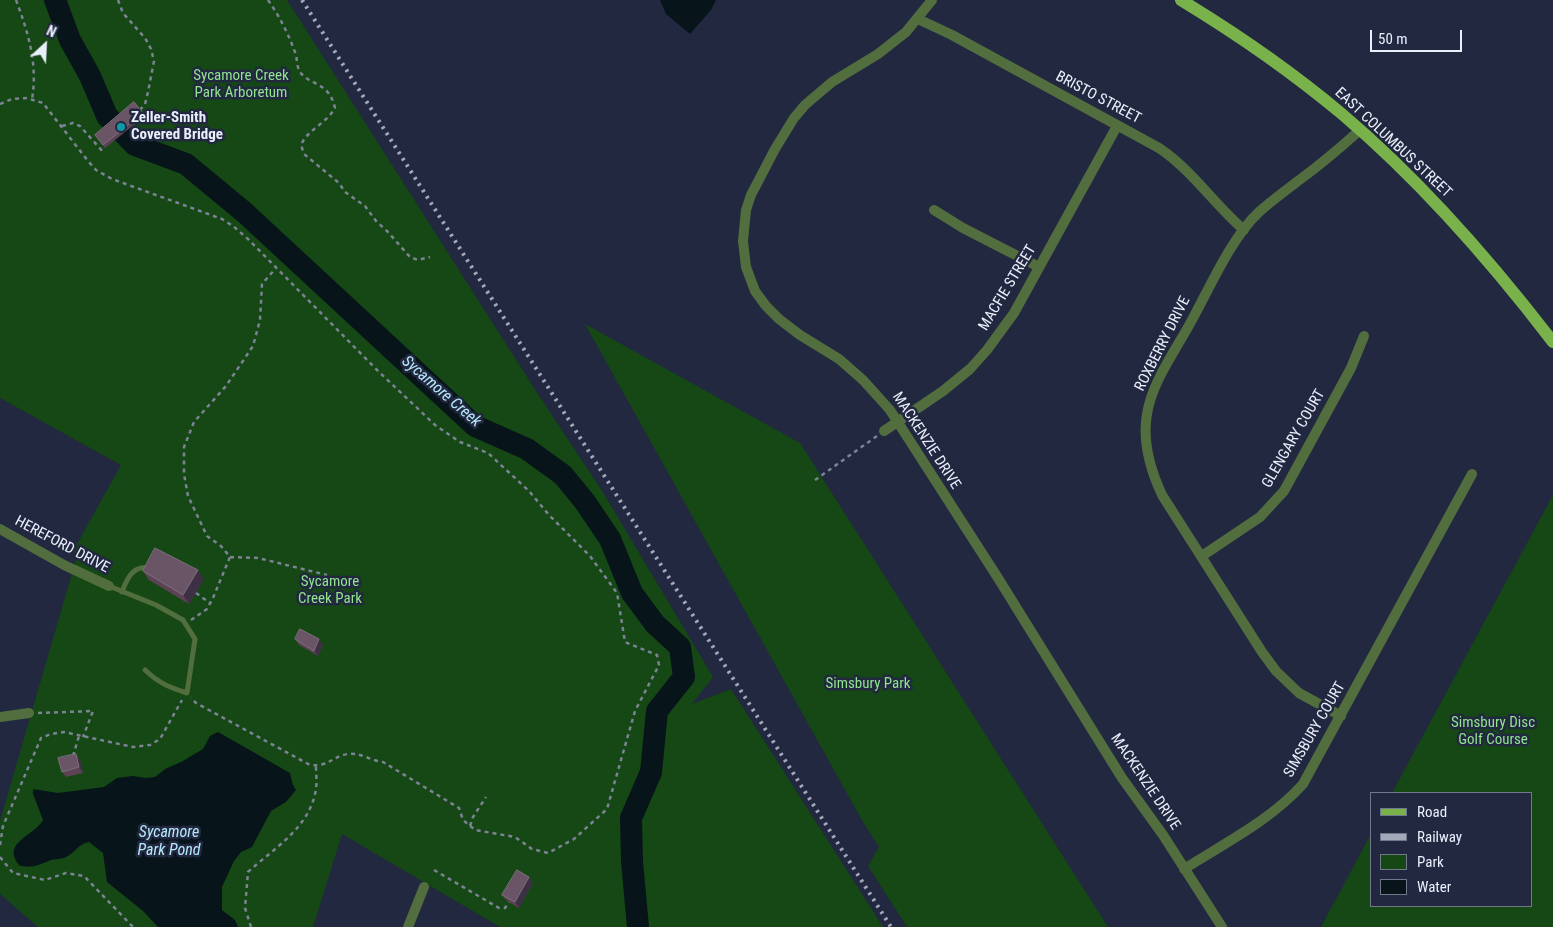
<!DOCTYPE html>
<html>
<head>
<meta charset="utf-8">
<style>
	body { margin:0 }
	#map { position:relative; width:1553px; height:927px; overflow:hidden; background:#212840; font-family:"Roboto Condensed",sans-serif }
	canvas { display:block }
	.legend { position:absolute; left:1370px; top:792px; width:162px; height:115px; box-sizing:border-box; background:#212840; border:1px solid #72788b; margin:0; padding:6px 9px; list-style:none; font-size:15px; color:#ebeffc }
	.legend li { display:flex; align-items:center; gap:10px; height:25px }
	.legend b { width:25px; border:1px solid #72788b }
	.north { position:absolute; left:20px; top:20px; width:50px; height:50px; -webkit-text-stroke:4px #212840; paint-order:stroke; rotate:25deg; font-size:14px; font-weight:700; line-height:20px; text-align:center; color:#ebeffc }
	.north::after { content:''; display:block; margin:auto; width:18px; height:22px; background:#ebeffc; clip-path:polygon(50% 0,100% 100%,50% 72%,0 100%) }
	.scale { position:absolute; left:1370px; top:30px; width:92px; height:22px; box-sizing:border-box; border:2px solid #ebeffc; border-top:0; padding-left:6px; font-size:15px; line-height:18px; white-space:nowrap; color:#ebeffc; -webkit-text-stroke:4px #212840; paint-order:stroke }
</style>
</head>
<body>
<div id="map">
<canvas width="1553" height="927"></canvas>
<ul class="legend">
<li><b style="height:6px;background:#79b24b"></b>Road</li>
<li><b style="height:6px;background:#a4a9ba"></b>Railway</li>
<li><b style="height:14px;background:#154814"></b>Park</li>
<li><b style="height:14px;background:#07151a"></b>Water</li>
</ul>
<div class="north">N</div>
<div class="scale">50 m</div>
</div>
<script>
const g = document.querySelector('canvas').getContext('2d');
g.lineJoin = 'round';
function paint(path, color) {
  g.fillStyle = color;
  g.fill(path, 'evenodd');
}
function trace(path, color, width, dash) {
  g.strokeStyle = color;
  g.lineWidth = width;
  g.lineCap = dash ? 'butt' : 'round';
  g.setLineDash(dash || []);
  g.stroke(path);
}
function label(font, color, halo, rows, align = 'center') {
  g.font = font + ' "Roboto Condensed",sans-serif';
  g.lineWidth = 5;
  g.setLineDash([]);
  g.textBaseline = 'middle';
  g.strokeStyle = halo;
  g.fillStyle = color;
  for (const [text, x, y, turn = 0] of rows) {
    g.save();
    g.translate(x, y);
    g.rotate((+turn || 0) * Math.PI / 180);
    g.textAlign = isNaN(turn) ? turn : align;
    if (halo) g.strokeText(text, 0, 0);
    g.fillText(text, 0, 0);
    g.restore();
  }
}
paint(new Path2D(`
	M 0,0 L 287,0 L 534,388 L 604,494 L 713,677 L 692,704 L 731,689 L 883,927 L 500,927 L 342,834 L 313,927 L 38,927 L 0,894 L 0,821 L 77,556 L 72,553 L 121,465 L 0,398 Z
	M 585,324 L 800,443 L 1108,927 L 907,927 L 868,866 L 879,847 L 863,822 Z
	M 1553,495 L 1553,927 L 1321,927 L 1372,832 L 1372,906 L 1532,906 L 1532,793 L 1392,793 Z`), '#154814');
paint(new Path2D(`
	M 660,0 L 716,0 L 711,10 L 690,34 L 666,14 Z
	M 218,732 L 290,773 L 293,785 L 296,790 L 286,802 L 271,811 L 252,847 L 241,852 L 234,861 L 222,887 L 222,910 L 235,920 L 238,927 L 158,927 L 143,911 L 107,882 L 103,853 L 89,842 C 78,844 75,853 66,857 C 62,859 55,859 51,860 C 38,865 35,868 20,866 C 0,843 34,836 43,820 L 33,794 L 33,789 L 58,793 L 104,787 L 117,778 L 133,776 L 146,778 L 155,777 L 165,769 L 181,762 L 203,749 L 210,736 Z`), '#07151a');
trace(new Path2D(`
	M 55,0 L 70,40 L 90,76 L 107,116 L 135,145 L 186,164 L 244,212 L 475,426 L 527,449 L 563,475 L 585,502 L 610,539 L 632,593 L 655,624 L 680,647 L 684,677 L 657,711 L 651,772 L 631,818 L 632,862 L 638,927`), '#07151a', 22);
trace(new Path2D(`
	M 16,0 C 28,32 38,64 32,99
	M 118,0 L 123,13 L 145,38 L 151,49 L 154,61 L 148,92 L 145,104 L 139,111
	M 268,0 C 280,17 289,35 296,55 C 297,60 297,66 299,70 C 307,86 329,80 335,108 C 326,124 308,129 301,145 L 304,154 L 339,183 L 345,192 L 365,206 L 376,221 L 388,232 L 410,257 L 418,260 L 430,257
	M 0,104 L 12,99 L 26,98 L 43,103 L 88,161 L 96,170 L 112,179 L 222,219 L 233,226 L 248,239 L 379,372 L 435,425 L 460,442 L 488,453 L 529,491 L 549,515 L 590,556 L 617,593 L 625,642 L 657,655 L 659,665 L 635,711 L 607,809 L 574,839 L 548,853 L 532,849 L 515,837 L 475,830 L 463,820 L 459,808 L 383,762 C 371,761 360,752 348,754 C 332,756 330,767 310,765 L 196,703 L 191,698
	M 62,126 L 73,123 L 80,126 L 104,153
	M 815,480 L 877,436
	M 230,557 L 258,558 L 327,575
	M 196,593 L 210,603
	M 191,620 L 207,609 L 213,598 L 230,557 L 221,546 L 207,536 L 188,496 L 184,474 L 184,447 L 194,422 L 226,386 L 253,346 L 260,320 L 262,284 L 276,268
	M 38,713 L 93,711 L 83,737
	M 73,756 L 79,736
	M 470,826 L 473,817 L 486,797
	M 0,845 L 3,826 L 41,738 L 51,734 L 64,732 L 133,747 L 150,745 L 160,739 L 182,700
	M 0,857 L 13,873 L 45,880 L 66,873 L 84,876 L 133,927
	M 434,870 L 499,908 L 505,908 L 509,902
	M 251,927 L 245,908 L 248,872 C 274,848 310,828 316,789 C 317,782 316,773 316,766`), '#7d8295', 2.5, [4, 4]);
trace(new Path2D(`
	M 109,586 L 156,605 L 183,620 L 195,639 L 187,693 C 168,687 159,683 145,670
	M 122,592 C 127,578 133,565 150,568`), '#536e3e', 5);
trace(new Path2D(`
	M 932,0 L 906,32 L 878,54 L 832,82 L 805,105 L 794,118 L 775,149 L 751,195 L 746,210 L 743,241 L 746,267 L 755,291 L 766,306 L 779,319 L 800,335 L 839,359 L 863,380 L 890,410 L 998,578 L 1122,778 L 1163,835 L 1222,927
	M 918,19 L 952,35 L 1159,148 C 1192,170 1214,204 1244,230
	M 934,210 L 963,228 L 1039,267
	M 884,431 L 943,391 L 970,369 L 987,350 L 1014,313 L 1117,126
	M 0,529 L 64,565 L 109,586
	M 1202,556 L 1260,517 L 1284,491 L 1351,368 L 1364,336
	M 1341,716 L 1299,693 L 1276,671 L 1262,652 L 1162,495 C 1150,469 1142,442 1147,414 C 1152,381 1178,347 1193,318 C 1211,285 1232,237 1259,212 C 1271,201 1285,191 1298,181 C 1320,165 1340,148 1360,130
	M 0,717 L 29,713
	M 1184,869 C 1225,843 1271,820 1303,784 L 1472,474
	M 408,927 L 424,887`), '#536e3e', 10);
trace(new Path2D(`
	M 1181,0 C 1237,34 1292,72 1342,114 C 1421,181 1490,260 1553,342`), '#79b24b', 12);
trace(new Path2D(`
	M 302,0 L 891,927`), '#a4a9ba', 4, [2.5, 5]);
paint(new Path2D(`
	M 134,102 L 145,116 L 105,148 L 95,135 Z
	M 143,571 L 204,579 L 189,604 L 149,580 Z
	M 295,639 L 323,645 L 318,656 L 299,645 Z
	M 80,760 L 83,773 L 66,777 L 62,772 Z
	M 533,883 L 519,908 L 507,901 L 502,895 Z`), '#5b4355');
paint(new Path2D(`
	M 198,570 L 204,579 L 189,604 L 183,595 Z
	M 319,639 L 323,645 L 318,656 L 314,651 Z
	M 76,754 L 80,760 L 83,773 L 79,767 Z
	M 529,877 L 533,883 L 519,908 L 515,902 Z`), '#3d3045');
const building = new Path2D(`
	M 134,102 L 143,113 L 103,145 L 95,135 Z
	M 155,548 L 198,570 L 183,595 L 143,571 Z
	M 300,629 L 319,639 L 314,651 L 295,639 Z
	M 76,754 L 79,767 L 62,772 L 58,758 Z
	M 517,870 L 529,877 L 515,902 L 502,895 Z`);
paint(building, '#6a5567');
trace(building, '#7e6e7e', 1);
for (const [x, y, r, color] of [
	[121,127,5,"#0f9aa8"]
]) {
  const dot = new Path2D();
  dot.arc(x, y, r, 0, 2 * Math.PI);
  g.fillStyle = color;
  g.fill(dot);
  trace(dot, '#212840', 2);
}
label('15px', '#91e48d', '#212840', [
	["Sycamore Creek",241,76],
	["Park Arboretum",241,93],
	["Sycamore",330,582],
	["Creek Park",330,599],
	["Simsbury Park",868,684],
	["Simsbury Disc",1493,723],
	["Golf Course",1493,740]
]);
label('15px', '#ebeffc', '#212840', [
	["BRISTO STREET",1098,98,28],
	["EAST COLUMBUS STREET",1393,143,43],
	["MACFIE STREET",1008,288,-59],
	["ROXBERRY DRIVE",1163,344,-63],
	["GLENGARY COURT",1294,439,-60],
	["MACKENZIE DRIVE",926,441,57],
	["HEREFORD DRIVE",62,545,28],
	["SIMSBURY COURT",1315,730,-60],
	["MACKENZIE DRIVE",1145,782,56]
]);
label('bold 15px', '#ebeffc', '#212840', [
	["Zeller-Smith",131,118],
	["Covered Bridge",131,135]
], 'left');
label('italic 16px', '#b6e9fa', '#212840', [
	["Sycamore Creek",441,392,41],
	["Sycamore",169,833],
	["Park Pond",169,851]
]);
</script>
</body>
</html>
